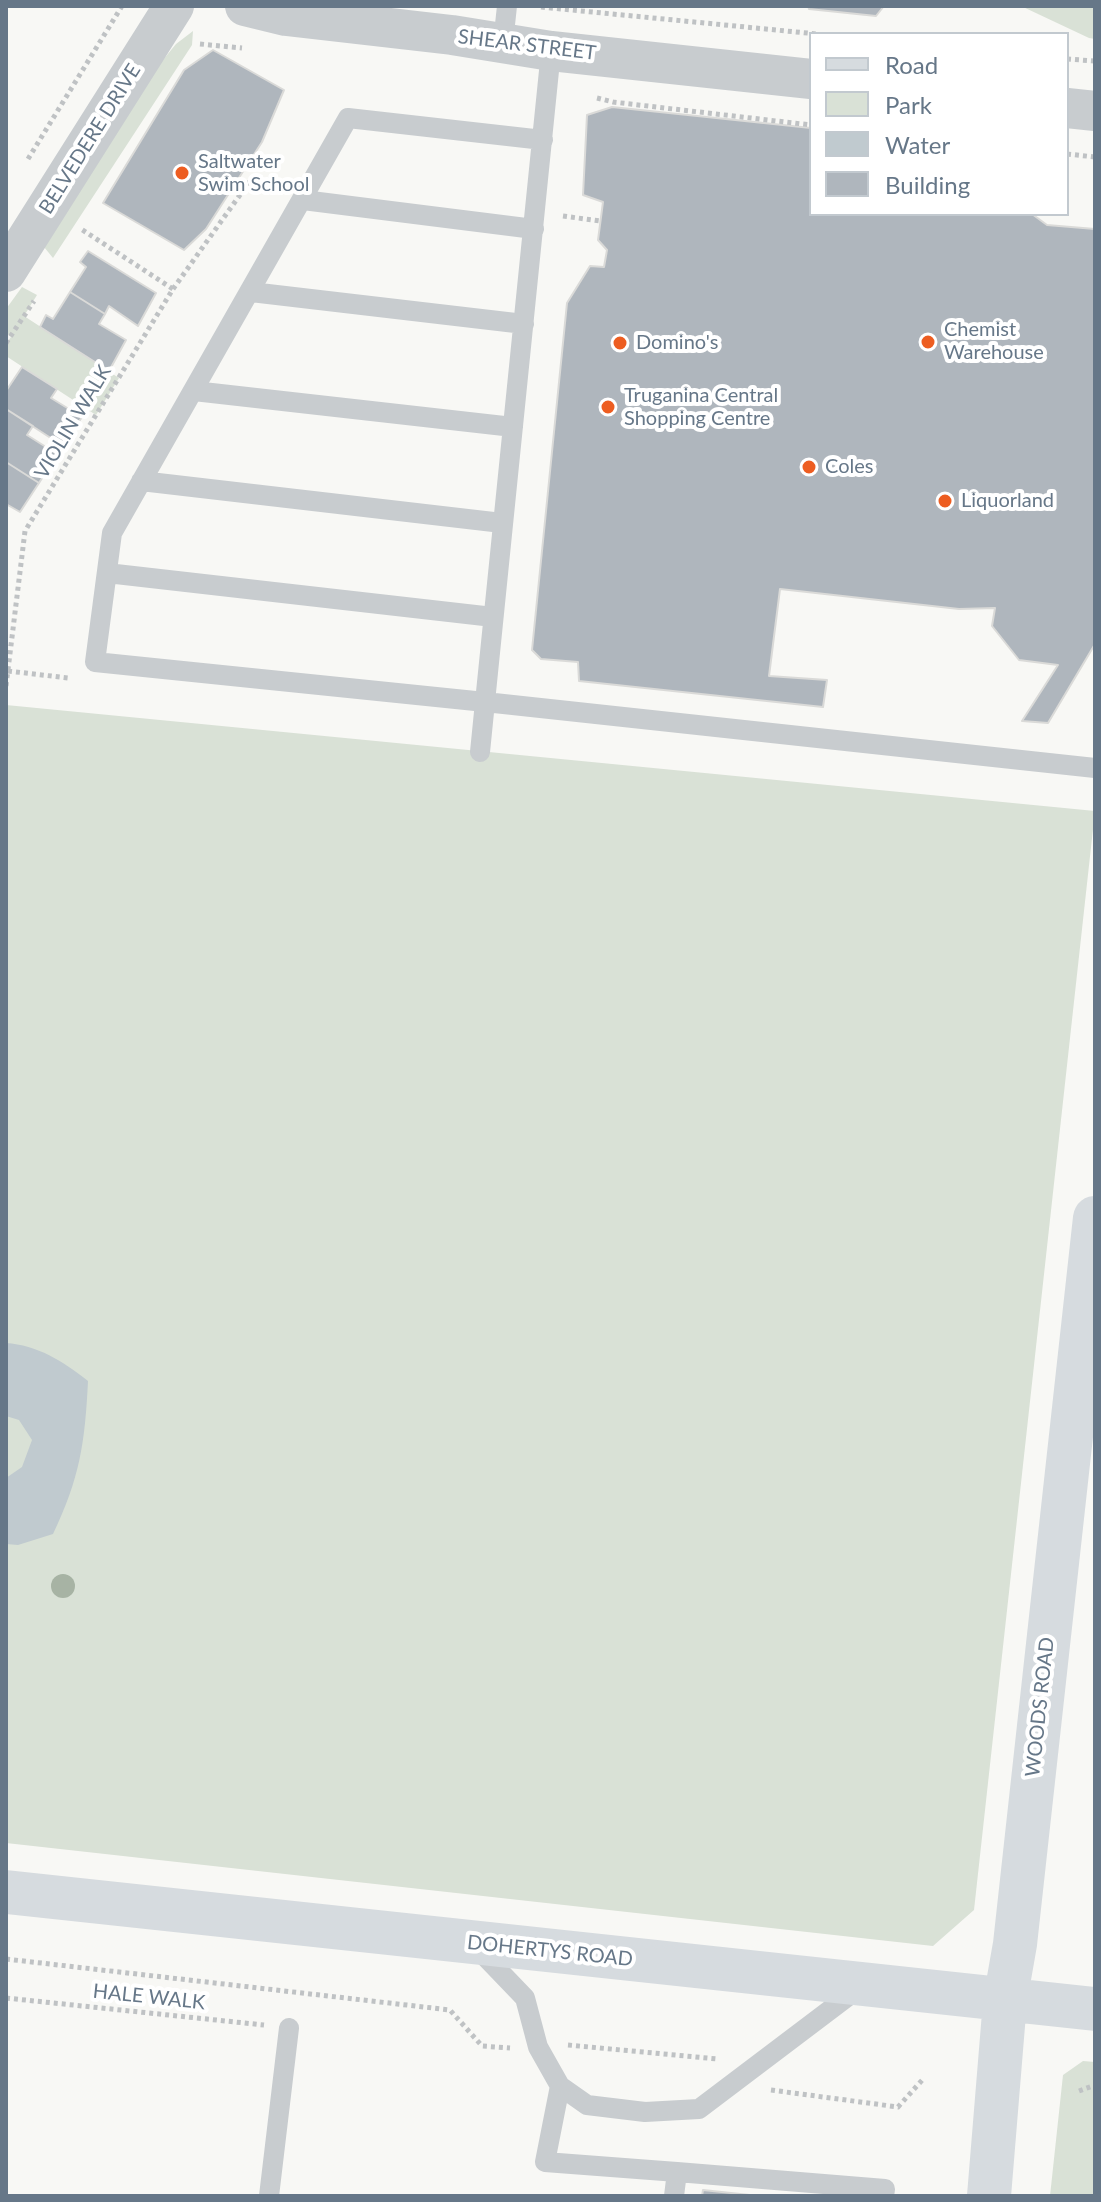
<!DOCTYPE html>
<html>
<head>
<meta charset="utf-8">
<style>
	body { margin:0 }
	#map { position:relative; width:1101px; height:2202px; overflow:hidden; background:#f8f8f5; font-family:Lato,sans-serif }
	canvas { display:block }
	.frame { position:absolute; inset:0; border:8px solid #678; pointer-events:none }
	.legend { position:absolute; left:809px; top:32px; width:260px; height:184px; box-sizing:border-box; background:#fff; border:2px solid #c2c9cf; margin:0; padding:10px 14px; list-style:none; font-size:24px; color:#678 }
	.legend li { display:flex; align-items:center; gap:16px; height:40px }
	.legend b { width:40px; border:2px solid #c2c9cf }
</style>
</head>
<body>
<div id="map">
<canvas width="1101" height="2202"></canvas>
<div class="frame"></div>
<ul class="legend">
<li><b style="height:10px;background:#d6dbdf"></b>Road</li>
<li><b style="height:22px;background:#d9e1d6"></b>Park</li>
<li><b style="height:22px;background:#c0cacf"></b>Water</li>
<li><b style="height:22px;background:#afb6bd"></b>Building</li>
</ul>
</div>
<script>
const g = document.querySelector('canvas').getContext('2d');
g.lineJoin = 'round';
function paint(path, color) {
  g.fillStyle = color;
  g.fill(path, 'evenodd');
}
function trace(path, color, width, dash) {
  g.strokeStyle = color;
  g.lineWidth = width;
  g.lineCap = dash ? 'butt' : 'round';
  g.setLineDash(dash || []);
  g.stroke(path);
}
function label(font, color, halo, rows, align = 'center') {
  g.font = font + ' Lato,sans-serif';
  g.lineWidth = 8;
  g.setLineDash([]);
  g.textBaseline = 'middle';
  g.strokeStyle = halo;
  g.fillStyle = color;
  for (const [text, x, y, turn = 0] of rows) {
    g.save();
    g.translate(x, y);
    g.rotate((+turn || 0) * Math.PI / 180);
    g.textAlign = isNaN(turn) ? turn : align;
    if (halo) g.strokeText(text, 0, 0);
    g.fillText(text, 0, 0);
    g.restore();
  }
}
paint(new Path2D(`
	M 1021,6 L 1095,6 L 1095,39 L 1089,38 Z
	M 193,31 L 192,45 L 53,258 L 44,247 L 158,66 L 176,44 Z
	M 22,287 L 37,295 L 24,316 L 119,378 L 96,415 L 6,356 L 6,344 L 11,337 L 6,332 L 6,309 Z
	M 6,705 L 1095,811 L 974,1910 L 933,1946 L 6,1843 Z
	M 1083,2061 L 1095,2062 L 1095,2196 L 1050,2196 L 1063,2075 Z`), '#d9e1d6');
paint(new Path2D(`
	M 6,1343 C 37,1345 63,1361 88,1381 C 85,1442 80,1478 53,1534 L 18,1545 L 6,1544 L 6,1478 L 22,1467 L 32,1440 L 19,1420 L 6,1416 Z`), '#c0cacf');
const building = new Path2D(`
	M 808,6 L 884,6 L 876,16 L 809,9 Z
	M 213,50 L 284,90 L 262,142 L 206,229 L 184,250 L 103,203 L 184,70 Z
	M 612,107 L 811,128 L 811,214 L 1032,214 L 1047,225 L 1095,229 L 1095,644 L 1048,723 L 1022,721 L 1058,665 L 1019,660 L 992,626 L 995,608 L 959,609 L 780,589 L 769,676 L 827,680 L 823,707 L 579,681 L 578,662 L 541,659 L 532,650 L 567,303 L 590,266 L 604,267 L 607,250 L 598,240 L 603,202 L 583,195 L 587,115 Z
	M 88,251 L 156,293 L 138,326 L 109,306 L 105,314 L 70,292 L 86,267 L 80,262 Z
	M 70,292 L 105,314 L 99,324 L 126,340 L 109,371 L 40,327 L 46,315 L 53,319 Z
	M 22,367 L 57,389 L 51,398 L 82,417 L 63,446 L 6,409 L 6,391 Z
	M 6,409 L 33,426 L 27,435 L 57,454 L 39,483 L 6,462 Z
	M 6,462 L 39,483 L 20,512 L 6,504 Z
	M 703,2190 L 759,2196 L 702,2196 Z`);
paint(building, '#afb6bd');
trace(building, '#dadad8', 2);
trace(new Path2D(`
	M 541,7 L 817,34
	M 200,44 L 242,48
	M 1067,59 L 1095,61
	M 597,98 L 613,102 L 811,125
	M 1067,154 L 1095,157
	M 28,159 L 122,6
	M 563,216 L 600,221
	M 173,289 L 252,178 L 279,181
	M 6,343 L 34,301
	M 8,671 L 68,678
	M 6,686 L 25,531 L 173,289 L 81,229
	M 6,1959 L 450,2010 L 482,2046 L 510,2048
	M 6,1998 L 264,2025
	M 568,2045 L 717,2059
	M 771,2090 L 898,2107 L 924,2078
	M 1079,2091 L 1095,2085`), '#bfc2c4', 5, [4, 4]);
trace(new Path2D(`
	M 503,43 L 507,6
	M 551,51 L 485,702 L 1095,768
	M 303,200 L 534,229
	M 251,292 L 524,324
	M 194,391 L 513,427
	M 141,481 L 502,523
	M 107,573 L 493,617
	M 480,752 L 485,702 L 95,662 L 112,533 L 348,118 L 543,140
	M 477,1948 L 525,1998 L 538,2047 L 560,2086 L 587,2105 L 645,2112 L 699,2109 L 859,1988
	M 560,2086 L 545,2162 L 677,2172 L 674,2196
	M 677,2172 L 885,2189 L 884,2196
	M 269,2196 L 289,2028`), '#c8cccf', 20);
trace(new Path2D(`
	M 245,6 L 286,16 L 452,35 L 551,51 L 811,79
	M 1067,108 L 1095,111
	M 6,272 L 174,6`), '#c8cccf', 40);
trace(new Path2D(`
	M 6,1892 L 1095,2009
	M 989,2196 L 1005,2001 L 1015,1944 L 1095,1218`), '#d6dbdf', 44);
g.fillStyle = '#a7b3a4';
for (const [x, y] of [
	[63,1586]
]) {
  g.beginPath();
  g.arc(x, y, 12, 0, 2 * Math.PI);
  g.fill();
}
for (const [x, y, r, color] of [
	[182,173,8,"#ed5d21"],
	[928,342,8,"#ed5d21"],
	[620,343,8,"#ed5d21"],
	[608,407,8,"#ed5d21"],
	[809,467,8,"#ed5d21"],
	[945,501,8,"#ed5d21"]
]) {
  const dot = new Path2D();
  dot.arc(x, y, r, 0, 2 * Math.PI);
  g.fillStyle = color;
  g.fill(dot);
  trace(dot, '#fff', 3);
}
label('20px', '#678', '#fff', [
	["SHEAR STREET",527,45,7],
	["BELVEDERE DRIVE",90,139,-58],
	["VIOLIN WALK",73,422,-59],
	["WOODS ROAD",1040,1707,-84],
	["DOHERTYS ROAD",550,1951,6],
	["HALE WALK",149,1997,6]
]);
label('20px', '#678', '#fff', [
	["Saltwater",198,162],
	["Swim School",198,185],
	["Chemist",944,330],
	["Warehouse",944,353],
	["Domino's",636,343],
	["Truganina Central",624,396],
	["Shopping Centre",624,419],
	["Coles",825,467],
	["Liquorland",961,501]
], 'left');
</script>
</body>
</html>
